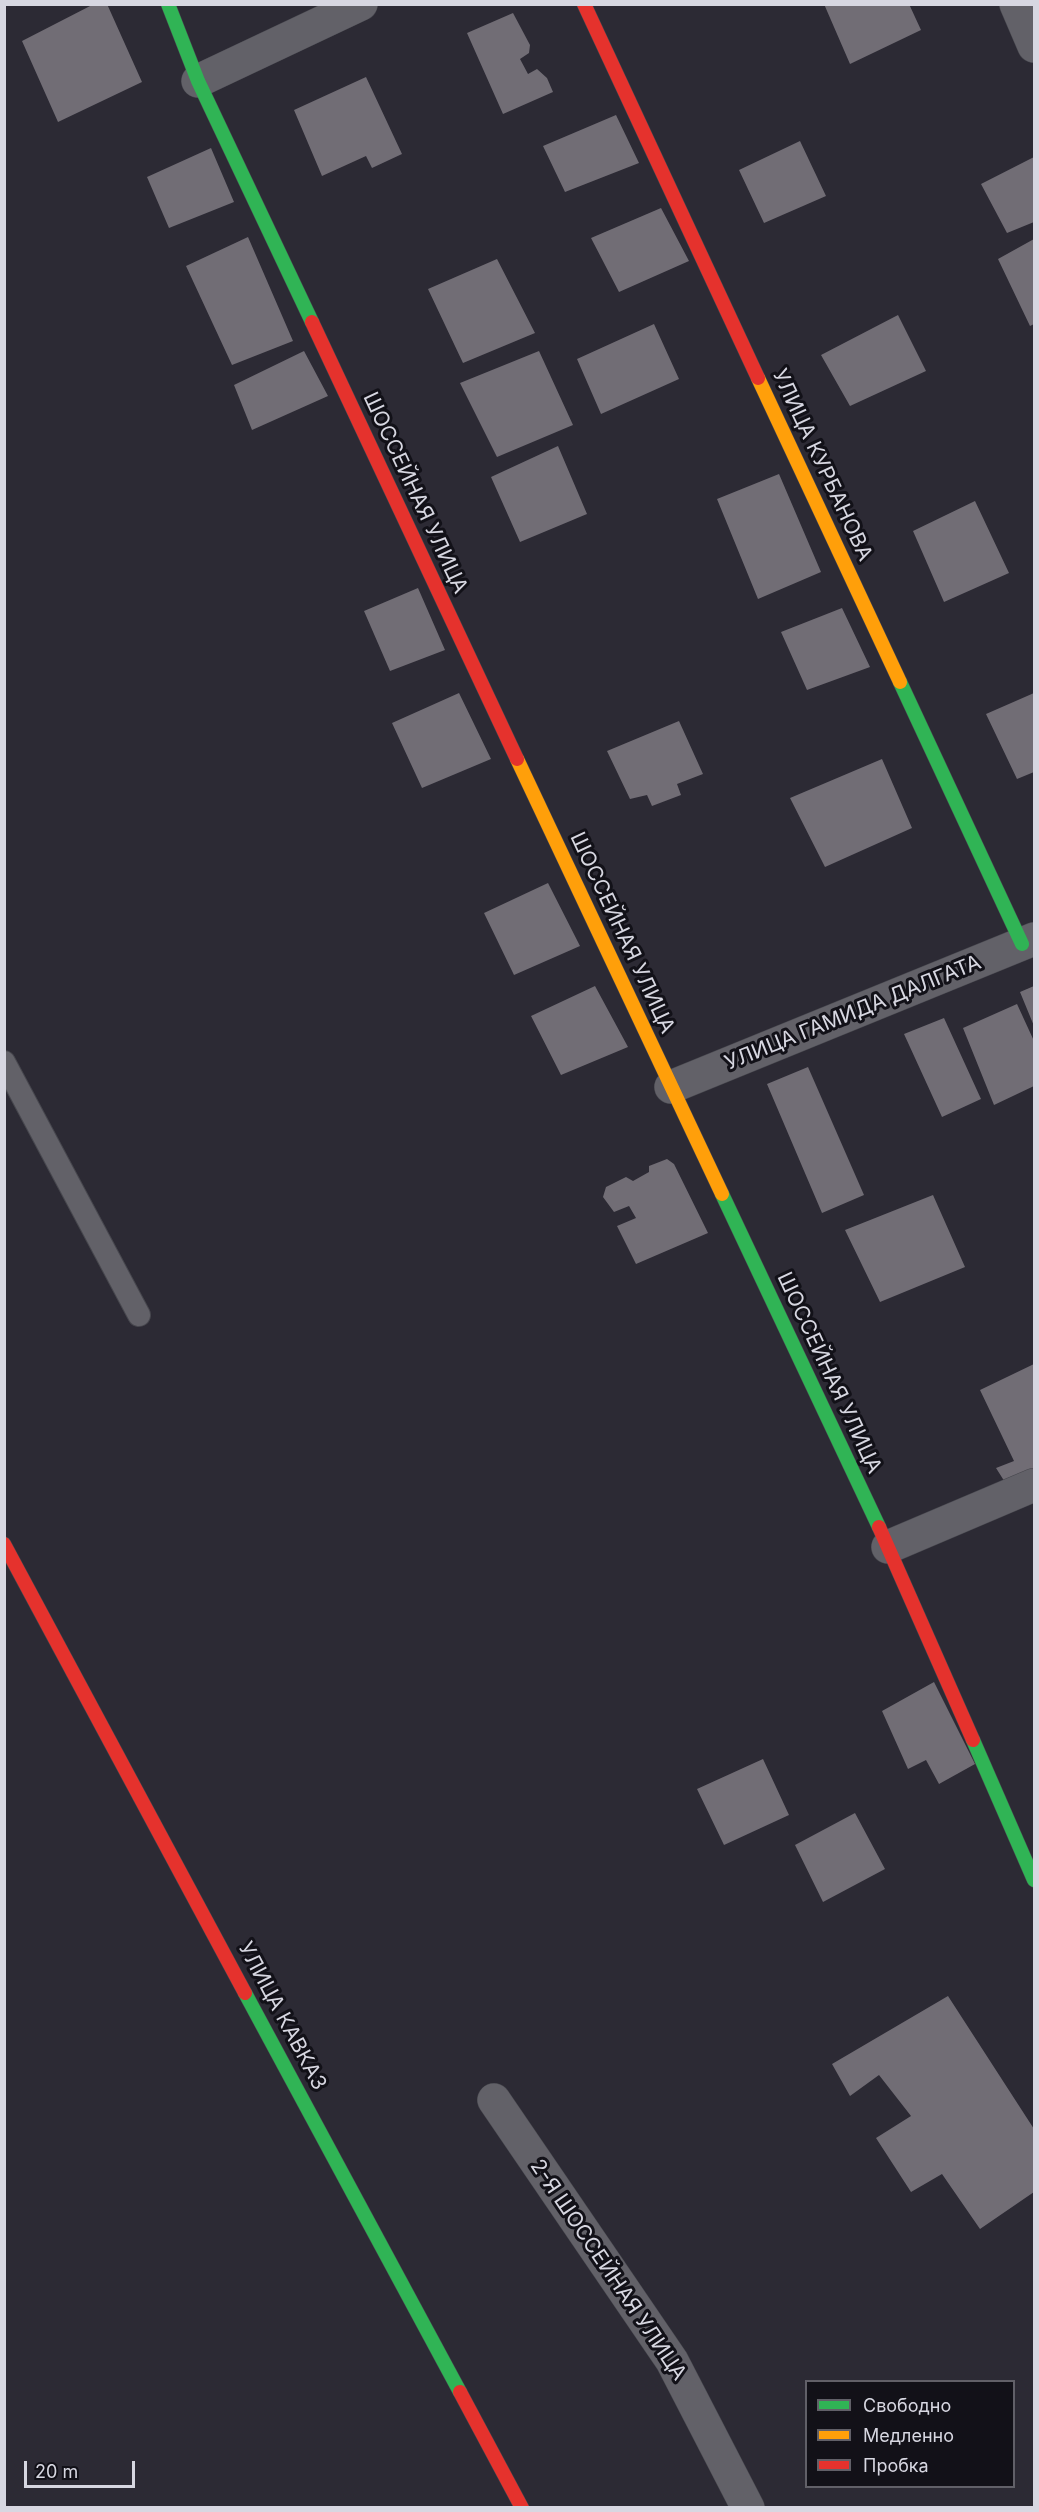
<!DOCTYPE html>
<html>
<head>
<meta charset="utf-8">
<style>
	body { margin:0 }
	#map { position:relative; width:1039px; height:2512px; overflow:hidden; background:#2c2a34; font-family:Inter,sans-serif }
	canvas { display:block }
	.frame { position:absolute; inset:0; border:6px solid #d7d7e1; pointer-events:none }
	.legend { position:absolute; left:805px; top:2380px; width:210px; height:108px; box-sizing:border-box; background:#121118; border:2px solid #616068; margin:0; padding:8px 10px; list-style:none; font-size:18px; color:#d7d7e1 }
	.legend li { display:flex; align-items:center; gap:12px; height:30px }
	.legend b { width:30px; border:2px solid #616068 }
	.scale { position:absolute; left:24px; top:2461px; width:111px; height:27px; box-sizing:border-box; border:3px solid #d7d7e1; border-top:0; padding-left:8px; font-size:18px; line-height:21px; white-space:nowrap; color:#d7d7e1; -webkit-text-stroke:4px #121118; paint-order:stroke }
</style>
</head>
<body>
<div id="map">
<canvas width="1039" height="2512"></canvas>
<div class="frame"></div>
<ul class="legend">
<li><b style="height:8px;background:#30b455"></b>Свободно</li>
<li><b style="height:8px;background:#ff9f0a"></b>Медленно</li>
<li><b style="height:8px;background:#e5322d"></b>Пробка</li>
</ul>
<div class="scale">20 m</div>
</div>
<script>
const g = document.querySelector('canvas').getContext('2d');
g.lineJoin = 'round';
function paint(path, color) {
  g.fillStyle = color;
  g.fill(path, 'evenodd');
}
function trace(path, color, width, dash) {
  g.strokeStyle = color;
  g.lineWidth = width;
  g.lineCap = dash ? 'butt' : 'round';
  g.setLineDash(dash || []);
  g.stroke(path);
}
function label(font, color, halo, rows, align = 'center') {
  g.font = font + ' Inter,sans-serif';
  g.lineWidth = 6;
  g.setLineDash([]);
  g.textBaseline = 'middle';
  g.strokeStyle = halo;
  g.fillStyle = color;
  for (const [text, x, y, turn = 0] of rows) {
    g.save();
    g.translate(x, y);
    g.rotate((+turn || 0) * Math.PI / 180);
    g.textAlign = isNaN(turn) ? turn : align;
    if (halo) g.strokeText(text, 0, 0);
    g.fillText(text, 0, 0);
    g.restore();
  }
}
paint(new Path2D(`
	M 94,4 L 107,4 L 142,82 L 58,122 L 22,41 Z
	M 824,4 L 909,4 L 921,30 L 850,64 Z
	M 513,13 L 530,45 L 529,53 L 520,59 L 528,74 L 537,69 L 547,78 L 553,92 L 503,114 L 467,33 Z
	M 366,77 L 402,154 L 372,168 L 366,156 L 322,176 L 294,110 Z
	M 616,115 L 639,163 L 565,192 L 543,146 Z
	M 800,141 L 826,196 L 764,223 L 739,170 Z
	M 211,148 L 234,202 L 169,228 L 147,177 Z
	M 1034,157 L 1034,222 L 1007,233 L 981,184 Z
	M 661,208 L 689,261 L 619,292 L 591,238 Z
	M 248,237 L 293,341 L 232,365 L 186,266 Z
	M 1034,239 L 1034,324 L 1030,326 L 998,259 Z
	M 497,259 L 535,333 L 463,363 L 428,289 Z
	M 898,315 L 926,371 L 850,406 L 821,355 Z
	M 654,324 L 679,379 L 601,414 L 577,359 Z
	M 304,351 L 328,396 L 252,430 L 234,385 Z
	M 539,351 L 573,425 L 497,457 L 460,383 Z
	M 558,446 L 587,514 L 520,542 L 491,477 Z
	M 779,474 L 821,572 L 758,599 L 717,499 Z
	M 975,501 L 1009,573 L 944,602 L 913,531 Z
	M 418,588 L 445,650 L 390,671 L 364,611 Z
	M 842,608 L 870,667 L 807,690 L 781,632 Z
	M 459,693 L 491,759 L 422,788 L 392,723 Z
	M 1034,693 L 1034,772 L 1017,779 L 986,714 Z
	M 679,721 L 703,774 L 677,784 L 681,795 L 652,806 L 647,795 L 630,799 L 607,751 Z
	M 882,759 L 912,828 L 825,867 L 790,798 Z
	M 548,883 L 580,946 L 514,975 L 484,913 Z
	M 595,986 L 628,1047 L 561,1075 L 531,1016 Z
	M 1034,986 L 1034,1026 L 1020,992 Z
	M 1017,1004 L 1034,1041 L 1034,1086 L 994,1105 L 963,1028 Z
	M 944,1018 L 981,1099 L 942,1117 L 904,1034 Z
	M 808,1067 L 864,1195 L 822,1213 L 767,1084 Z
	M 667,1159 L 674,1164 L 708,1233 L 636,1264 L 617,1226 L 636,1218 L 629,1206 L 614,1212 L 603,1197 L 606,1187 L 626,1177 L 633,1181 L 649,1172 L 649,1166 Z
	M 933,1195 L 965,1267 L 880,1302 L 845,1230 Z
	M 1034,1364 L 1034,1475 L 1008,1487 L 996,1468 L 1014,1461 L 980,1390 Z
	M 934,1682 L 975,1764 L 939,1784 L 926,1760 L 908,1769 L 882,1711 Z
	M 763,1759 L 789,1815 L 724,1845 L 697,1789 Z
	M 855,1813 L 885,1869 L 823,1902 L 795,1845 Z
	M 948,1996 L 1034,2129 L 1034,2192 L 980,2229 L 942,2174 L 911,2192 L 876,2138 L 911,2116 L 879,2075 L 850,2096 L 832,2064 Z`), '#716d75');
const lane = new Path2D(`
	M 4,1062 L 139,1315`);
const street = new Path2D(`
	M 1016,4 L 1034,46
	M 198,81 L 361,4
	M 671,1087 L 1034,939
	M 888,1547 L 1034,1485
	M 494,2100 L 672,2361 L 748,2508`);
const fast = new Path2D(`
	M 168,4 L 198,81 L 312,322
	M 900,682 L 1022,944
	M 722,1194 L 879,1527
	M 973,1740 L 1034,1880
	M 245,1993 L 460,2392`);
const slow = new Path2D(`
	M 758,378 L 900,682
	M 517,759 L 722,1194`);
const jam = new Path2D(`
	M 584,4 L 758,378
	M 312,322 L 517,759
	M 879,1527 L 973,1740
	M 4,1544 L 245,1993
	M 460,2392 L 522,2508`);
trace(lane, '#47474e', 24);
trace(street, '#47474e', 34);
trace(fast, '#47474e', 15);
trace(slow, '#47474e', 15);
trace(jam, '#47474e', 15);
trace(lane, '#626168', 22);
trace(street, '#626168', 33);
trace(fast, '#30b455', 14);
trace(slow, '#ff9f0a', 14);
trace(jam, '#e5322d', 14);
label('21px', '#d7d7e1', '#121118', [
	["УЛИЦА КУРБАНОВА",822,465,65],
	["ШОССЕЙНАЯ УЛИЦА",415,493,65],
	["ШОССЕЙНАЯ УЛИЦА",622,933,65],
	["УЛИЦА ГАМИДА ДАЛГАТА",853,1013,-22],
	["ШОССЕЙНАЯ УЛИЦА",829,1373,65],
	["УЛИЦА КАВКАЗ",282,2016,62],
	["2-Я ШОССЕЙНАЯ УЛИЦА",608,2270,56]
]);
</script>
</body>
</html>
